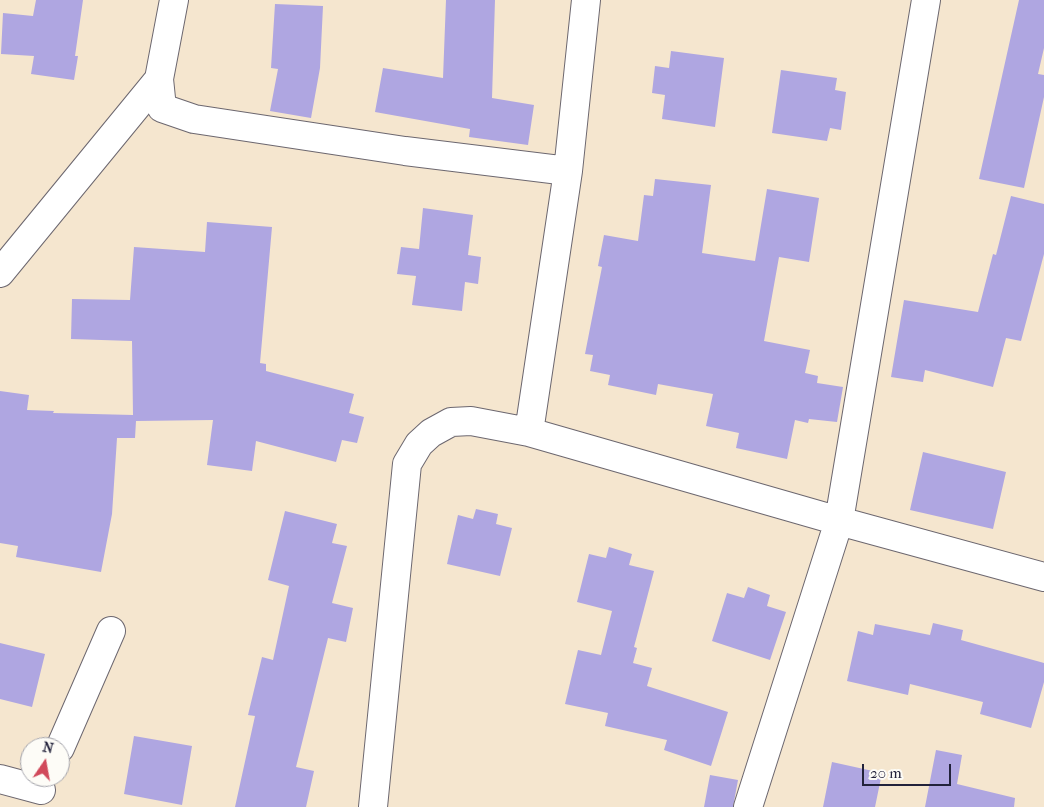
<!DOCTYPE html>
<html>
<head>
<meta charset="utf-8">
<style>
	body { margin:0 }
	#map { position:relative; width:1044px; height:807px; overflow:hidden; background:#f5e6cf; font-family:"IM FELL French Canon",serif }
	canvas { display:block }
	.north { position:absolute; left:20px; top:737px; width:50px; height:50px; box-sizing:border-box; background:#fdfcf7; border:1px solid #a5a5ac; border-radius:50%; rotate:12deg; font-size:14px; font-weight:700; line-height:20px; text-align:center; color:#22223b }
	.north::after { content:''; display:block; margin:auto; width:18px; height:22px; background:#d1495b; clip-path:polygon(50% 0,100% 100%,50% 72%,0 100%) }
	.scale { position:absolute; left:862px; top:764px; width:89px; height:22px; box-sizing:border-box; border:2px solid #22223b; border-top:0; padding-left:6px; font-size:15px; line-height:18px; white-space:nowrap; color:#22223b; -webkit-text-stroke:4px #fdfcf7; paint-order:stroke }
</style>
</head>
<body>
<div id="map">
<canvas width="1044" height="807"></canvas>
<div class="north">N</div>
<div class="scale">20 m</div>
</div>
<script>
const g = document.querySelector('canvas').getContext('2d');
g.lineJoin = 'round';
function paint(path, color) {
  g.fillStyle = color;
  g.fill(path, 'evenodd');
}
function trace(path, color, width, dash) {
  g.strokeStyle = color;
  g.lineWidth = width;
  g.lineCap = dash ? 'butt' : 'round';
  g.setLineDash(dash || []);
  g.stroke(path);
}
paint(new Path2D(`
	M 36,0 L 83,0 L 75,56 L 78,56 L 74,80 L 31,74 L 34,56 L 1,54 L 3,13 L 33,16 Z
	M 446,0 L 495,0 L 492,98 L 534,105 L 528,145 L 469,137 L 470,129 L 375,112 L 383,68 L 443,78 Z
	M 1019,0 L 1044,0 L 1044,48 L 1038,74 L 1044,75 L 1044,97 L 1024,188 L 979,179 Z
	M 275,4 L 323,6 L 320,68 L 311,118 L 270,111 L 278,69 L 271,68 Z
	M 671,51 L 724,58 L 715,127 L 662,119 L 665,95 L 652,93 L 655,66 L 669,68 Z
	M 781,70 L 837,78 L 835,90 L 846,92 L 841,130 L 830,128 L 827,141 L 772,133 Z
	M 655,179 L 711,185 L 702,253 L 755,261 L 767,189 L 819,198 L 809,262 L 779,257 L 764,341 L 810,350 L 805,373 L 818,376 L 817,383 L 843,387 L 837,422 L 809,419 L 808,423 L 795,420 L 787,459 L 736,448 L 739,433 L 706,426 L 713,394 L 658,384 L 656,395 L 608,385 L 610,375 L 590,371 L 593,355 L 585,354 L 602,267 L 598,266 L 604,235 L 638,241 L 644,195 L 653,196 Z
	M 1011,196 L 1044,204 L 1044,254 L 1021,341 L 1006,338 L 993,387 L 925,370 L 923,382 L 891,377 L 904,300 L 978,312 L 993,254 L 996,255 Z
	M 423,208 L 473,215 L 468,255 L 481,257 L 478,284 L 465,282 L 462,311 L 412,305 L 416,276 L 397,274 L 401,247 L 419,249 Z
	M 207,222 L 272,227 L 260,363 L 266,364 L 266,371 L 354,394 L 349,413 L 364,417 L 357,443 L 342,440 L 336,462 L 256,441 L 252,471 L 207,465 L 213,420 L 136,421 L 135,438 L 117,438 L 112,514 L 101,572 L 16,557 L 18,546 L 0,543 L 0,391 L 29,395 L 27,410 L 54,411 L 53,413 L 133,415 L 132,341 L 71,339 L 72,299 L 130,300 L 134,247 L 205,252 Z
	M 923,452 L 1006,472 L 993,529 L 910,510 Z
	M 476,509 L 498,514 L 496,524 L 512,528 L 500,576 L 447,564 L 458,515 L 473,519 Z
	M 285,511 L 337,524 L 332,543 L 347,546 L 332,603 L 353,608 L 346,642 L 328,638 L 296,767 L 314,771 L 306,807 L 235,807 L 255,716 L 248,715 L 262,657 L 273,660 L 289,586 L 268,580 Z
	M 609,547 L 632,554 L 629,565 L 654,571 L 634,647 L 637,648 L 633,663 L 652,668 L 647,686 L 728,712 L 711,766 L 664,750 L 667,740 L 605,726 L 608,713 L 565,704 L 578,650 L 601,655 L 612,611 L 577,602 L 589,554 L 606,558 Z
	M 748,587 L 770,595 L 767,606 L 786,612 L 770,660 L 712,641 L 727,593 L 744,598 Z
	M 933,623 L 963,630 L 961,640 L 1044,663 L 1044,682 L 1031,728 L 980,714 L 983,702 L 910,684 L 908,695 L 847,681 L 858,631 L 873,635 L 875,624 L 930,635 Z
	M 0,643 L 45,654 L 32,707 L 0,699 Z
	M 134,736 L 192,746 L 182,805 L 124,794 Z
	M 936,750 L 962,755 L 957,784 L 1015,798 L 1014,807 L 925,807 Z
	M 832,762 L 882,773 L 875,807 L 823,807 Z
	M 710,775 L 738,780 L 733,807 L 704,807 Z`), '#afa6e1');
const minor = new Path2D(`
	M 174,0 L 159,79 L 162,108 L 194,119 L 405,151 L 568,171
	M 0,273 L 159,79
	M 529,432 L 568,171 L 586,0
	M 60,748 L 111,631
	M 0,779 L 41,790
	M 373,807 L 407,464 L 419,444 L 431,433 L 451,422 L 471,421 L 529,432 L 839,521 L 1044,577
	M 748,807 L 839,521 L 926,0`);
trace(minor, '#6c676f', 30);
trace(minor, '#fff', 28);
</script>
</body>
</html>
